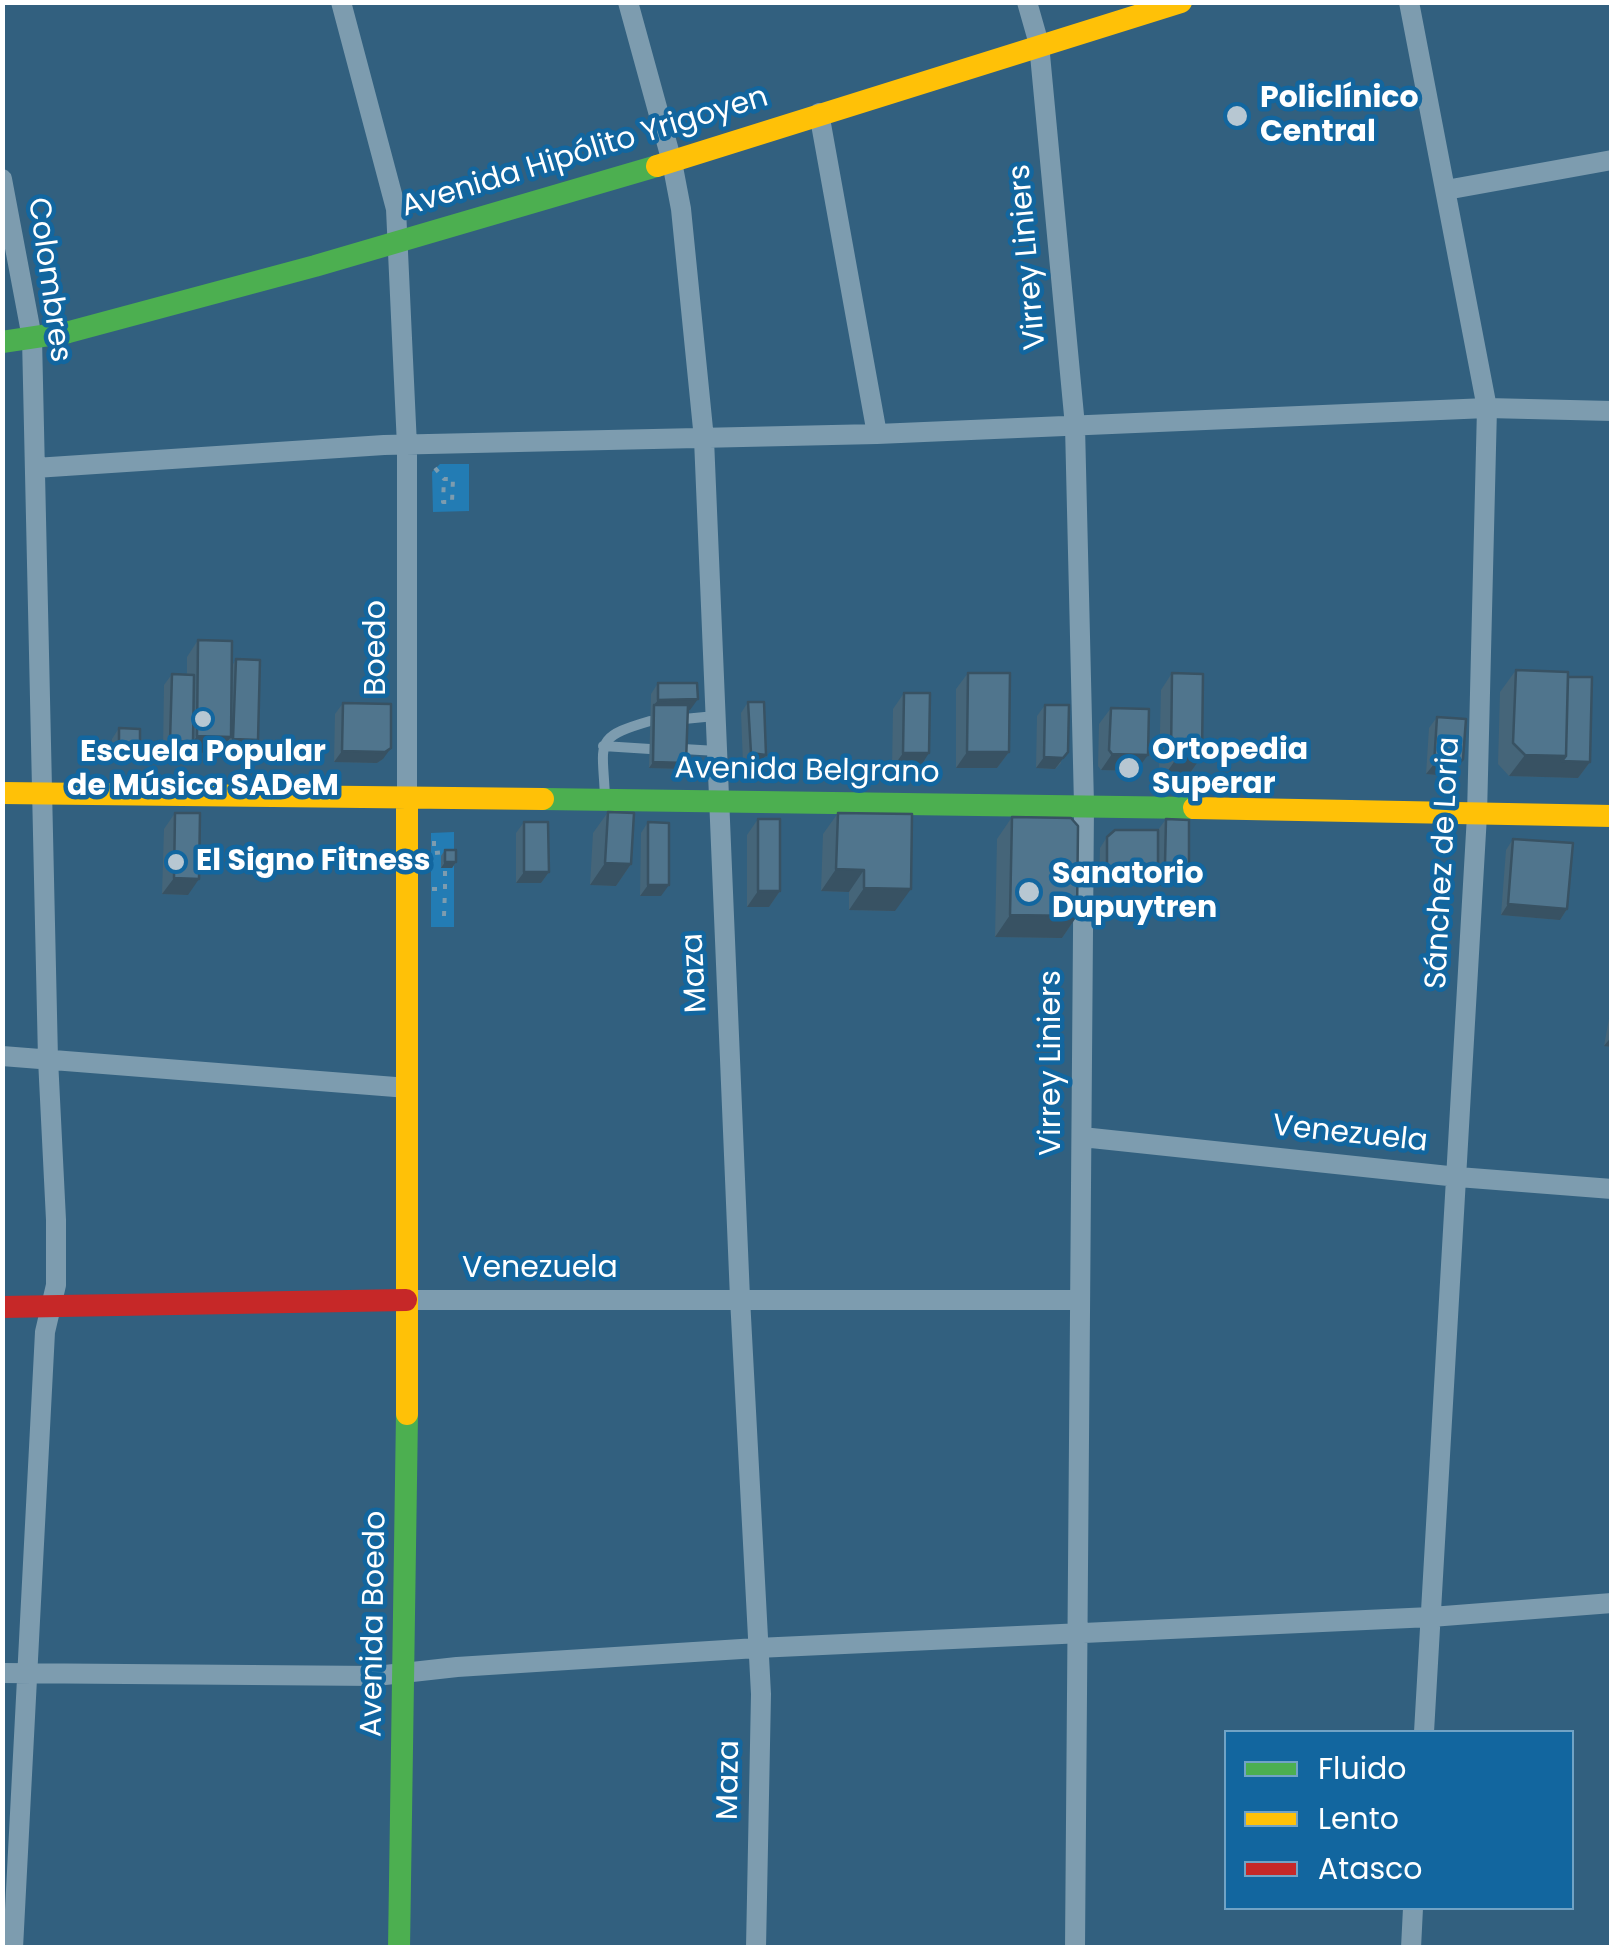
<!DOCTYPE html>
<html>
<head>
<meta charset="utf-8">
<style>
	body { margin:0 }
	#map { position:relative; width:1614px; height:1950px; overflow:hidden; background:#32607f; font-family:Poppins,sans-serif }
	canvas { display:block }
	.frame { position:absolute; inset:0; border:5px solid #fff; pointer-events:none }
	.legend { position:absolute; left:1224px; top:1730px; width:350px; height:180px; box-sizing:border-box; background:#12669f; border:2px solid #71a3c5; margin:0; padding:12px 18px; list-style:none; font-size:30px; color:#fff }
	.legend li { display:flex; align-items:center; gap:20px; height:50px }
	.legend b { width:50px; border:2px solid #71a3c5 }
</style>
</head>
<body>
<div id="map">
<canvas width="1614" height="1950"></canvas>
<div class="frame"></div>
<ul class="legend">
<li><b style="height:12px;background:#4caf50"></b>Fluido</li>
<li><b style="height:12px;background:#ffc107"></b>Lento</li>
<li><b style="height:12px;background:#c62828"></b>Atasco</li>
</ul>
</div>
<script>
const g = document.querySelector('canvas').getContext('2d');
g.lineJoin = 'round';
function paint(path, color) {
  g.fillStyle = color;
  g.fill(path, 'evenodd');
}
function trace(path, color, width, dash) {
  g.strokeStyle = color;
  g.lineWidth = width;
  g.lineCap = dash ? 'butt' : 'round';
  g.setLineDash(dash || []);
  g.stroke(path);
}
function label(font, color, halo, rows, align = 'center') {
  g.font = font + ' Poppins,sans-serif';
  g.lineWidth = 9;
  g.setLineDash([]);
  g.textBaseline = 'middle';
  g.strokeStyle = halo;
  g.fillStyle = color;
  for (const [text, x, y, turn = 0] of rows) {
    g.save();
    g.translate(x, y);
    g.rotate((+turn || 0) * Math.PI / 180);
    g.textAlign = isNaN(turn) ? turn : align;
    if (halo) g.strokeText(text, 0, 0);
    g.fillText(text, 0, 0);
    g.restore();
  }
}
paint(new Path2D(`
	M 440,464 L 469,464 L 469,511 L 433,512 L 432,472 Z
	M 454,832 L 454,927 L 431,927 L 431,833 Z`), '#237cb4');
trace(new Path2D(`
	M 435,468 L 444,479 L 453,479 L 452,502 L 443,502 L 444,479
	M 434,841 L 434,853 L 445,852
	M 432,889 L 445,889 L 445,866
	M 444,916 L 445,890`), '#7d9caf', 4, [5, 8]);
trace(new Path2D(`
	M 684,719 L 715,716
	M 603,746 L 650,749
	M 683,749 L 717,751
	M 605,798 C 603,742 592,738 650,721`), '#7d9caf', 10);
trace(new Path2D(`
	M 341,2 L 396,209 L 407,446 L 407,798
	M 628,2 L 672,162 L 681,209 L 704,439 L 740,1298 L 761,1694 L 756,1948
	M 1027,2 L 1039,44 L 1075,426 L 1084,805 L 1075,1948
	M 1409,2 L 1487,408 L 1477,815 L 1424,1732
	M 819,113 L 877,434
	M 2,179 L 32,338 L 48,1059 L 56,1220 L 56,1285 L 45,1332 L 13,1948
	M 1446,190 L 1612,160
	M 35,468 L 384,445 L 877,434 L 1487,408 L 1612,411
	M 2,1056 L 408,1088
	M 1082,1137 L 1458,1177 L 1612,1189
	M 406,1300 L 1079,1300
	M 2,1673 L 376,1676 L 457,1667 L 757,1648 L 1431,1617 L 1612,1603
	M 1411,1948 L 1413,1908`), '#7d9caf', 20);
trace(new Path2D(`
	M 2,342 L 69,332 L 315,266 L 657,166
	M 543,799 L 1194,808
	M 399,1948 L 407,1414`), '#4caf50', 22);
trace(new Path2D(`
	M 657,166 L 1181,2
	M 2,793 L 543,799
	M 407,798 L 407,1414
	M 1194,808 L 1612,816`), '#ffc107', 22);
trace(new Path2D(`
	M 2,1307 L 406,1300`), '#c62828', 22);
paint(new Path2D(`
	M 198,640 L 232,666 L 236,659 L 246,757 L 222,756 L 222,749 L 219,753 L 163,752 L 164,685 L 172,674 L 187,675 L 187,657 Z
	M 1516,670 L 1568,677 L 1590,762 L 1578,778 L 1509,776 L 1498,764 L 1500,692 Z
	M 968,673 L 1009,752 L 997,768 L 956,768 L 956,689 Z
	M 1172,673 L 1202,756 L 1190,773 L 1164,776 L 1159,772 L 1161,690 Z
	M 658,683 L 690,710 L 688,710 L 683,769 L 649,768 L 651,694 Z
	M 904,693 L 918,770 L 892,769 L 893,709 Z
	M 748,702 L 766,755 L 758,766 L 743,764 L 741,713 Z
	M 343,703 L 383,759 L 377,763 L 334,762 L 335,714 Z
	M 1045,705 L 1061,763 L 1055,769 L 1036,768 L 1037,716 Z
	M 1111,708 L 1136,771 L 1101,770 L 1098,766 L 1099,724 Z
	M 1437,717 L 1455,770 L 1449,776 L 1426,774 L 1429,728 Z
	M 119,728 L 132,758 L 111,758 L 112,739 Z
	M 608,812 L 631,864 L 616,886 L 590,885 L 593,833 Z
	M 175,813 L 188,895 L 162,894 L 164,829 Z
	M 838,813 L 895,911 L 849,910 L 849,892 L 821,891 L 823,834 Z
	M 1012,817 L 1077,916 L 1062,938 L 995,937 L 997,839 Z
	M 758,819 L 780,891 L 769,907 L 747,907 L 747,835 Z
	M 1166,819 L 1173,886 L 1099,885 L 1100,848 L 1107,837 L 1158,830 Z
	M 524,822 L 549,872 L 541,883 L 516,883 L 516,833 Z
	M 648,822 L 661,896 L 640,896 L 641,833 Z
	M 1513,839 L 1567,909 L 1560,920 L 1501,915 L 1506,850 Z
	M 445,850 L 456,862 L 452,868 L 441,868 L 441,856 Z
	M 1612,1002 L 1612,1047 L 1604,1046 Z`), '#456579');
paint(new Path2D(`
	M 698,699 L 690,710 L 654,710 L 654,705 L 658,700 Z
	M 197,736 L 231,737 L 219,753 L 163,752 L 170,741 L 193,742 Z
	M 233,739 L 258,740 L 246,757 L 222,756 Z
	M 119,747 L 140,748 L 132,758 L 111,758 Z
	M 391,748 L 383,759 L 377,763 L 334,762 L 342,751 Z
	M 967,752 L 1009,752 L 997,768 L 956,768 Z
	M 1068,752 L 1055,769 L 1036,768 L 1044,757 Z
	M 751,753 L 766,755 L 758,766 L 743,764 Z
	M 903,753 L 929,753 L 918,770 L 892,769 Z
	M 1112,754 L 1148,755 L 1136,771 L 1101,770 Z
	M 1525,755 L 1566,756 L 1590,762 L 1578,778 L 1509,776 Z
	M 1202,756 L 1190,773 L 1164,776 L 1176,759 Z
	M 1463,759 L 1449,776 L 1426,774 L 1434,764 Z
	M 653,762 L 686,763 L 683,769 L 649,768 Z
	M 445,862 L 456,862 L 452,868 L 441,868 Z
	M 605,863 L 631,864 L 616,886 L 590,885 Z
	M 1165,864 L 1189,864 L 1173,886 L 1099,885 L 1107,874 L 1158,875 Z
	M 836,869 L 864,870 L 849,892 L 821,891 Z
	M 524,872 L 549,872 L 541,883 L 516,883 Z
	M 174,878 L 199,879 L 188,895 L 162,894 Z
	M 648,885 L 669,885 L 661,896 L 640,896 Z
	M 864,888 L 911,889 L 895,911 L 849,910 Z
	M 758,891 L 780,891 L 769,907 L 747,907 Z
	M 1508,904 L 1567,909 L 1560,920 L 1501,915 Z
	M 1010,915 L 1077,916 L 1062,938 L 995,937 Z
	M 1612,1036 L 1612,1047 L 1604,1046 Z`), '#385263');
const building = new Path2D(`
	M 198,640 L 232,641 L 231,737 L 197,736 Z
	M 236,659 L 260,660 L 258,740 L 233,739 Z
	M 1516,670 L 1568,672 L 1566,756 L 1525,755 L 1513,743 Z
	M 968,673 L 1010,673 L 1009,752 L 967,752 Z
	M 1172,673 L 1203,674 L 1202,756 L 1176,759 L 1171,756 Z
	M 172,674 L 194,675 L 193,742 L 170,741 Z
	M 1568,677 L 1592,677 L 1590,762 L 1562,761 L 1566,756 Z
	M 658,683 L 697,683 L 698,699 L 658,700 Z
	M 904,693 L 930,693 L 929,753 L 903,753 Z
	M 748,702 L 764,702 L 766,755 L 751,753 Z
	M 343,703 L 391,704 L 391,748 L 385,752 L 342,751 Z
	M 654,705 L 688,705 L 686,763 L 653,762 Z
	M 1045,705 L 1069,705 L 1068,752 L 1063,758 L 1044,757 Z
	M 1111,708 L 1149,709 L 1148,755 L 1112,754 L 1109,750 Z
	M 1437,717 L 1466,719 L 1463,759 L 1457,765 L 1434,764 Z
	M 119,728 L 140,729 L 140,748 L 119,747 Z
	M 608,812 L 634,813 L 631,864 L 605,863 Z
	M 175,813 L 200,813 L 199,879 L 174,878 Z
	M 838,813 L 912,814 L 911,889 L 864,888 L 864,870 L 836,869 Z
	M 1012,817 L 1071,818 L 1078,826 L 1077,916 L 1010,915 Z
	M 758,819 L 780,819 L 780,891 L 758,891 Z
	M 1166,819 L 1189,820 L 1189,864 L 1165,864 Z
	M 524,822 L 548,822 L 549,872 L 524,872 Z
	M 648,822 L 669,823 L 669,885 L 648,885 Z
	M 1115,830 L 1158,830 L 1158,875 L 1107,874 L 1107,837 Z
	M 1513,839 L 1573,843 L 1567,909 L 1508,904 Z
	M 445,850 L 456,850 L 456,862 L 445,862 Z`);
paint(building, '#50758d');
trace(building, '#385263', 2.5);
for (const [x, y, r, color] of [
	[1237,116,12,"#b7c7d2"],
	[203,719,10,"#b7c7d2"],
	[1129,768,12,"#b7c7d2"],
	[176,862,10,"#b7c7d2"],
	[1029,892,12,"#b7c7d2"]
]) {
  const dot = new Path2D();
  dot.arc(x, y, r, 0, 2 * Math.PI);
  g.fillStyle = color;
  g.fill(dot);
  trace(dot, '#12669f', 4);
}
label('bold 30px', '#fff', '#12669f', [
	["Policlínico",1260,99],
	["Central",1260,133],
	["Ortopedia",1152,751],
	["Superar",1152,785],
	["Escuela Popular",203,753,"center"],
	["de Música SADeM",203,787,"center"],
	["El Signo Fitness",196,862],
	["Sanatorio",1052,875],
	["Dupuytren",1052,909]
], 'left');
label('30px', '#fff', '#12669f', [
	["Avenida Hipólito Yrigoyen",585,153,-17],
	["Virrey Liniers",1029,257,-95],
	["Colombres",48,280,82],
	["Boedo",377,648,-90],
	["Avenida Belgrano",807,772,1],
	["Sánchez de Loria",1444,863,-87],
	["Maza",696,973,-93],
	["Virrey Liniers",1052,1063,-90],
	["Venezuela",1350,1135,6],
	["Venezuela",540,1269],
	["Avenida Boedo",375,1624,-89],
	["Maza",730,1780,-89]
]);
</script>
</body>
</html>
